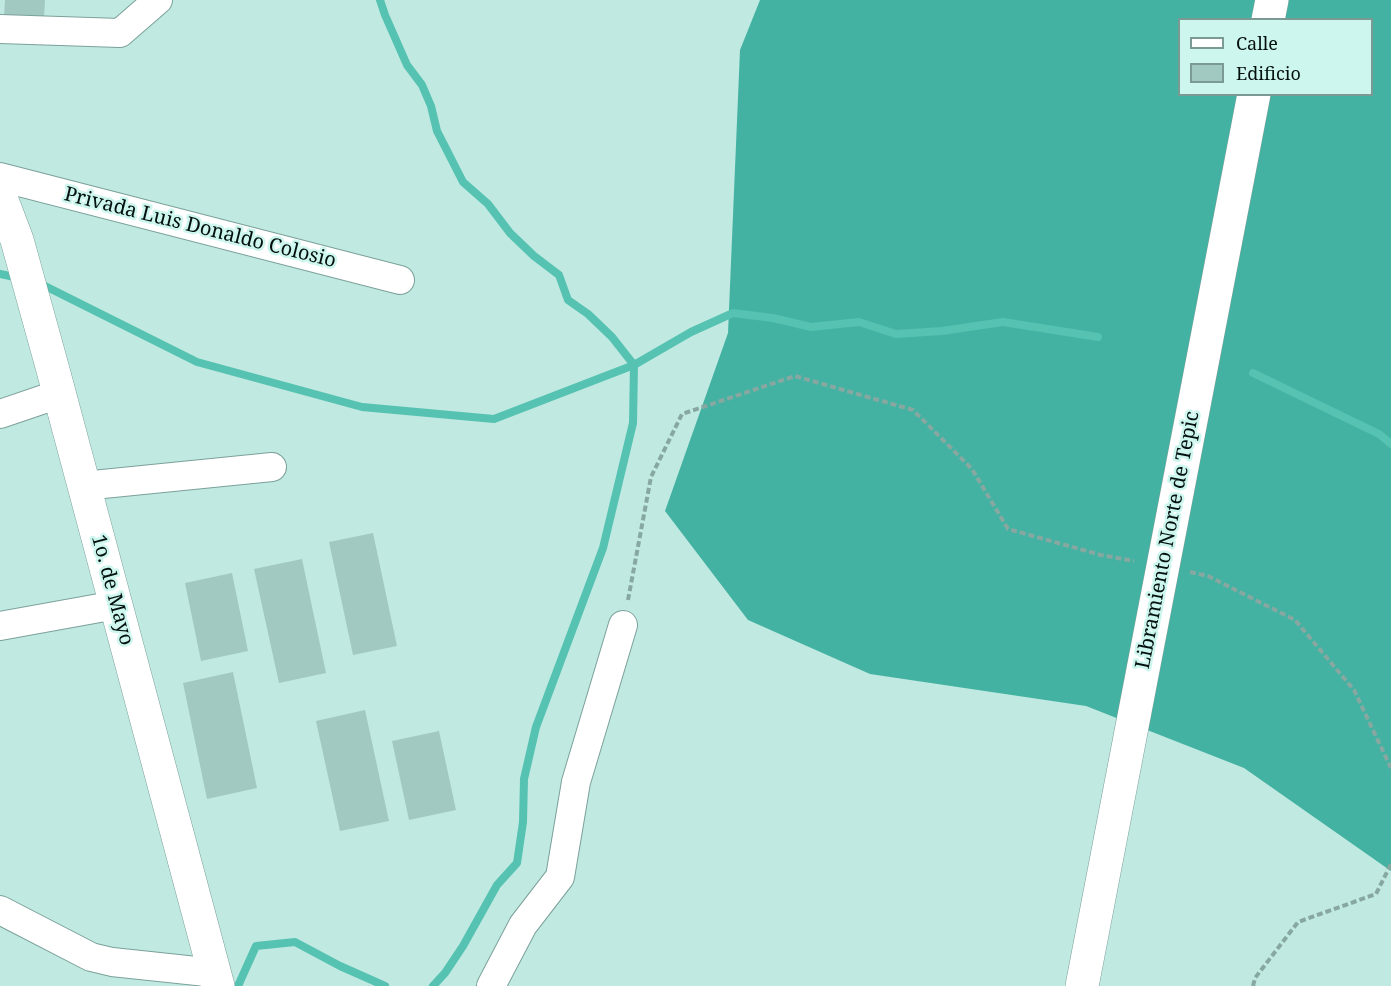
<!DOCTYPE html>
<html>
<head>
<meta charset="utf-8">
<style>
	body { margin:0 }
	#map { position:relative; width:1391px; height:986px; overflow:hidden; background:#c0e9e1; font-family:"Noto Serif",serif }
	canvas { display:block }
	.legend { position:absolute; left:1178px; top:18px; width:195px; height:78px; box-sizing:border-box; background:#cdf6ee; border:2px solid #7c9a94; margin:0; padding:8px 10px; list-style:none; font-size:18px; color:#03100d }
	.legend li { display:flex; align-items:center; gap:12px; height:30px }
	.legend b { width:30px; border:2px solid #7c9a94 }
</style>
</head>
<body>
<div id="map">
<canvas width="1391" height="986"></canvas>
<ul class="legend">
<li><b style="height:8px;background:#fff"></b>Calle</li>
<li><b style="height:16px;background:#a1c9c2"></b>Edificio</li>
</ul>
</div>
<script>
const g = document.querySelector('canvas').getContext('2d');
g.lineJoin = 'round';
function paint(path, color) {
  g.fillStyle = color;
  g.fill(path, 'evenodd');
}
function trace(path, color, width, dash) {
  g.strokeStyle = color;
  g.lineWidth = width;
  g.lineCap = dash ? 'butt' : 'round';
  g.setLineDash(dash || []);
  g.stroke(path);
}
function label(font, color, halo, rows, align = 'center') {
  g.font = font + ' "Noto Serif",serif';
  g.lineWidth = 5;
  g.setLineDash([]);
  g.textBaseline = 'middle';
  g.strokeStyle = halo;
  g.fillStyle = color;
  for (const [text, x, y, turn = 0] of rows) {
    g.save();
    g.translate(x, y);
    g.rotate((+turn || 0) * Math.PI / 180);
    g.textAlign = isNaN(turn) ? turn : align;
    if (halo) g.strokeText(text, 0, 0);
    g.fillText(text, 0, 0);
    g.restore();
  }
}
paint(new Path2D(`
	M 760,0 L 1391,0 L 1391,871 L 1244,768 L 1086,706 L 870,674 L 748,620 L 665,511 L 728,333 L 740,50 ZM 1180,20 L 1372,20 L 1372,94 L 1180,94 Z`), '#43b2a2');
trace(new Path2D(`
	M 380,0 L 385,15 L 407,65 L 422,85 L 431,106 L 437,131 L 463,182 L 488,204 L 510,233 L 534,256 L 559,275 L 568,300 L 588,314 L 612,337 L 634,365 L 633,423 L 603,548 L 536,727 L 524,779 L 523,822 L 517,863 L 497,885 L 463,946 L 445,973 L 433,986
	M 0,274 L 19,278
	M 39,283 L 197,362 L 362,407 L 494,419 L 634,365 L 691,332 L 733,313 L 773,318 L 811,327 L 859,322 L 896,334 L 942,331 L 1003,322 L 1098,337
	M 1253,373 L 1379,434 L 1391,444
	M 238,986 L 256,946 L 295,942 L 340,966 L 385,986`), '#55c2b2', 8);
paint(new Path2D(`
	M 5,0 L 45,0 L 44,17 L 4,16 Z
	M 373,533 L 397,646 L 353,655 L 329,542 Z
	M 302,559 L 326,673 L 279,683 L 254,569 Z
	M 232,573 L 248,651 L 201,661 L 185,583 Z
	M 233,672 L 257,788 L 207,799 L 183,683 Z
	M 365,710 L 389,821 L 340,831 L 316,721 Z
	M 439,731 L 456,810 L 409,820 L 392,741 Z`), '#a1c9c2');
const minor = new Path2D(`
	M 0,29 L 120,33 L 158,0
	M 0,177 L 400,280
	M 0,414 L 59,394
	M 83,486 L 272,467
	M 0,626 L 116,605
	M 0,910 L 91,957 L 112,962 L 215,973
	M 491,986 L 523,925 L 560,877 L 576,782 L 623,625`);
const tertiary = new Path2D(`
	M 0,195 L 17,240 L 53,370 L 218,986`);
const trunk = new Path2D(`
	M 1268,20 L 1272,0
	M 1082,986 L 1254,94`);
trace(minor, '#7ba19a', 30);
trace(tertiary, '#7ba19a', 34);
trace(trunk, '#7ba19a', 34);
trace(new Path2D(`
	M 1190,572 L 1208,576 L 1295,620 L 1354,690 L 1391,768
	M 628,600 L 651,477 L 682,414 L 795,376 L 913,410 L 972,469 L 1008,529 L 1101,555 L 1134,561
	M 1253,986 L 1255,978 L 1298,922 L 1376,894 L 1391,864`), '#87a8a1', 4, [6, 3]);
trace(minor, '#fff', 28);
trace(tertiary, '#fff', 33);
trace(trunk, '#fff', 33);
label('20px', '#03100d', '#cdf6ee', [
	["Privada Luis Donaldo Colosio",200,228,14],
	["Libramiento Norte de Tepic",1168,540,-79],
	["1o. de Mayo",112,590,75]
]);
</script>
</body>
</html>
